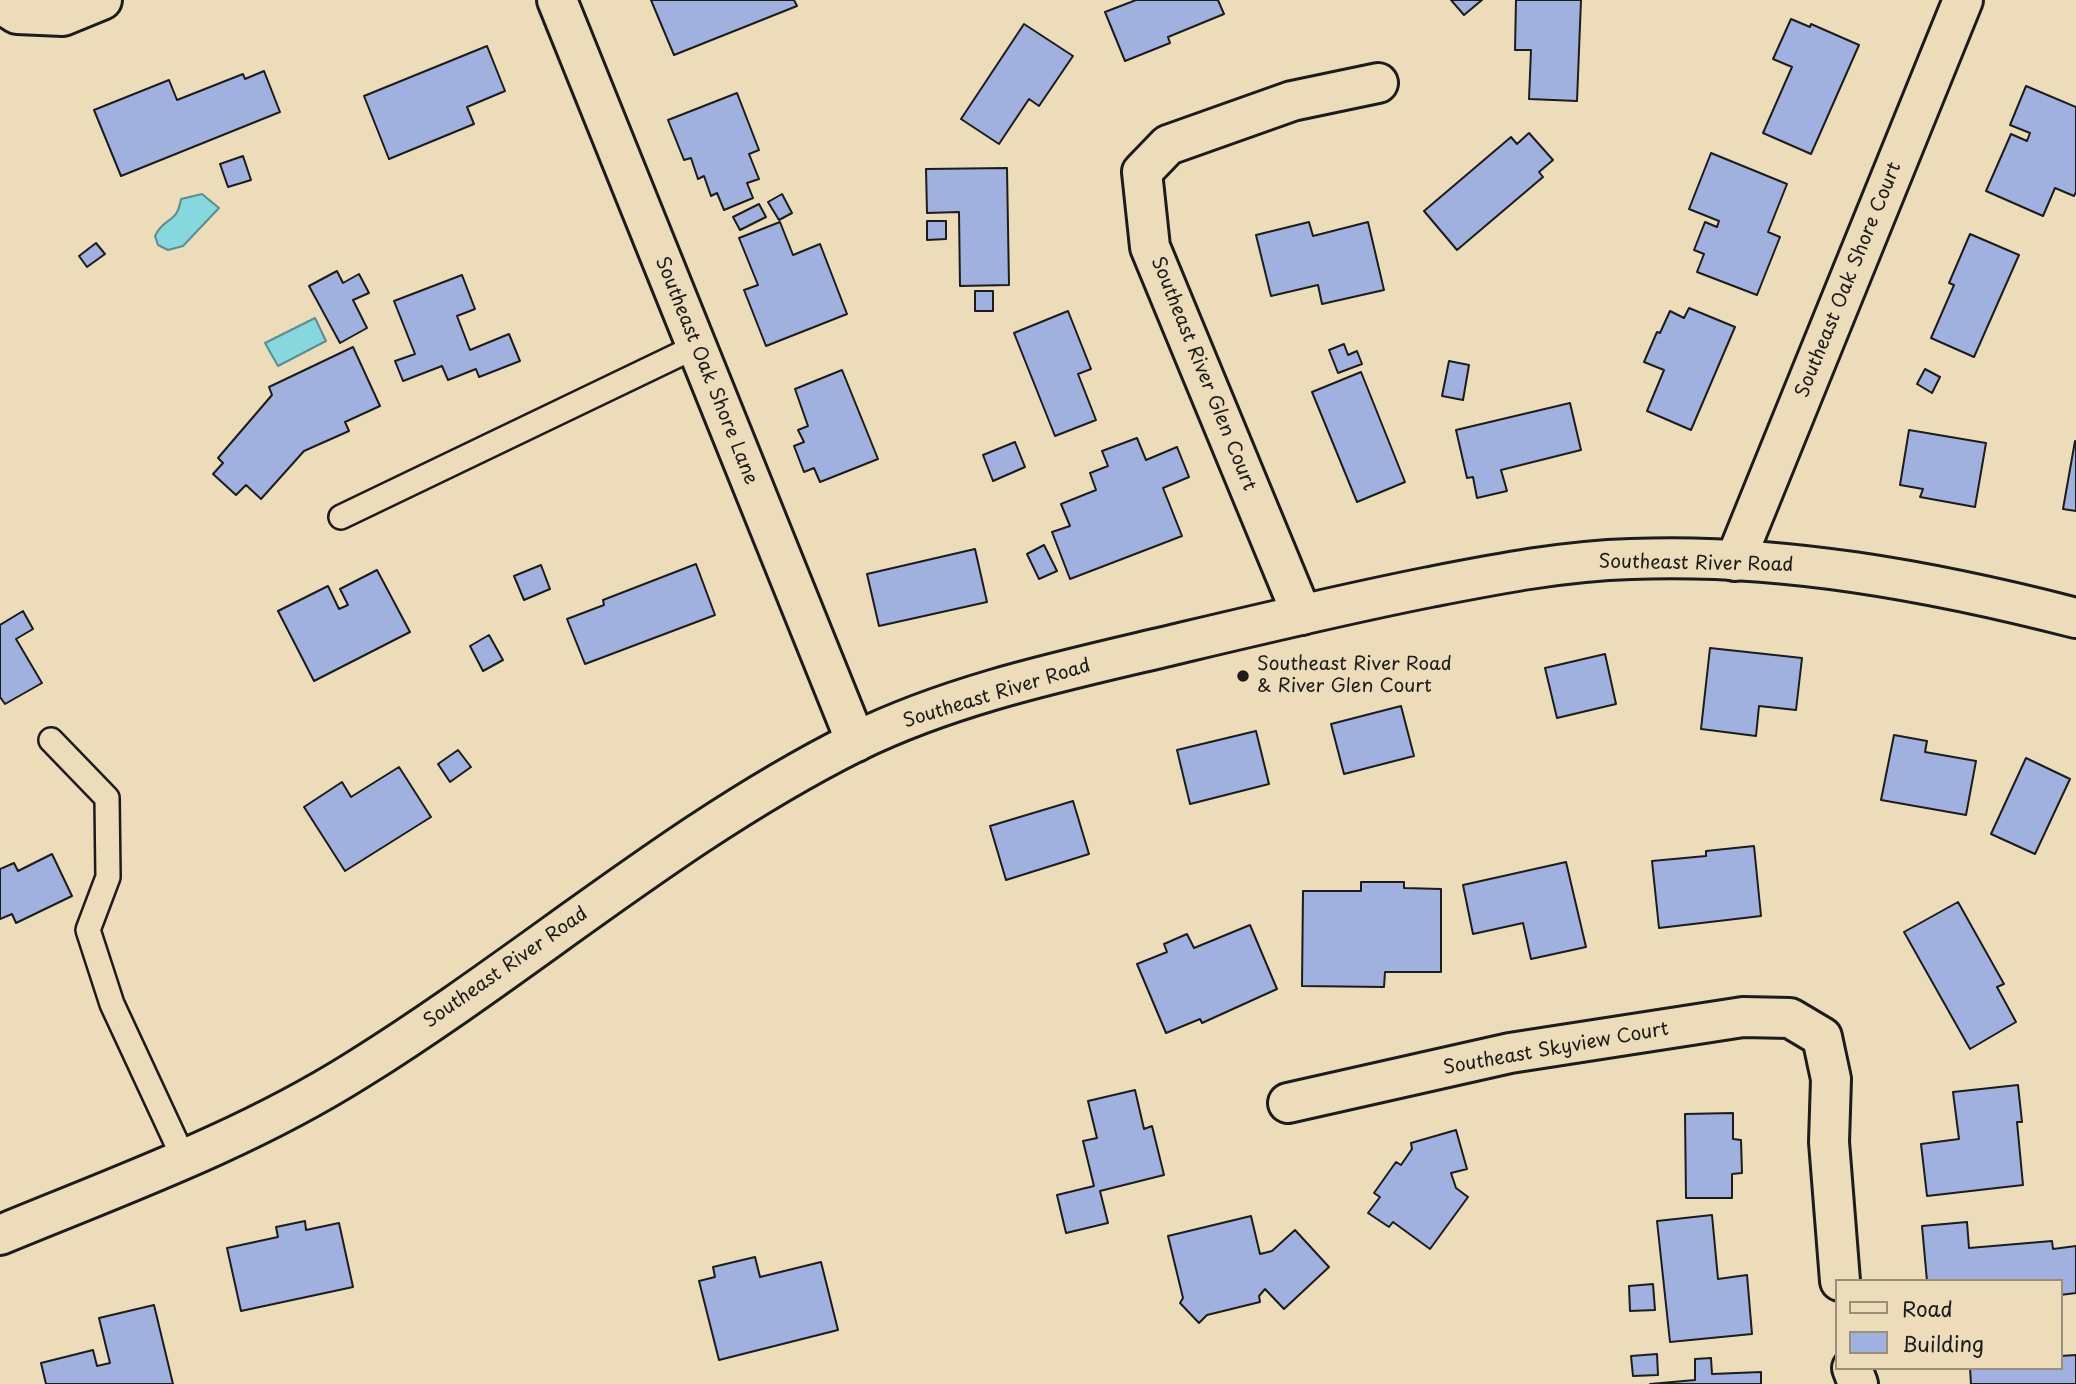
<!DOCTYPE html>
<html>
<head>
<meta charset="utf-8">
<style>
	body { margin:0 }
	#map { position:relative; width:2076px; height:1384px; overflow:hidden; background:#eddcb9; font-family:"Playpen Sans",sans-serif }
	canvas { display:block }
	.legend { position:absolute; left:1835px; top:1279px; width:228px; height:91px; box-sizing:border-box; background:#eddcb9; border:2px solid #998f7a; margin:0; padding:9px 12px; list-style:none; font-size:21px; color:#1c1c1c }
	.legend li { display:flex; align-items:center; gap:14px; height:35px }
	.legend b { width:35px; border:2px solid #998f7a }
</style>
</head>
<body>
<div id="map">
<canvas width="2076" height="1384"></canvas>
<ul class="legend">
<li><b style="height:9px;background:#eddcb9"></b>Road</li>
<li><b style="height:19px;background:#a0b1e0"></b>Building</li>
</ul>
</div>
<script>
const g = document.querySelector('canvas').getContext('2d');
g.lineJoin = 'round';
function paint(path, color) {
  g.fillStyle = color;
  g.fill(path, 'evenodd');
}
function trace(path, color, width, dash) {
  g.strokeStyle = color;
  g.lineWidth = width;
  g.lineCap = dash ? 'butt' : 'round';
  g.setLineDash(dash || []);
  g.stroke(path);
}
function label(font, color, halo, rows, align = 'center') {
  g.font = font + ' "Playpen Sans",sans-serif';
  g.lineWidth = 5;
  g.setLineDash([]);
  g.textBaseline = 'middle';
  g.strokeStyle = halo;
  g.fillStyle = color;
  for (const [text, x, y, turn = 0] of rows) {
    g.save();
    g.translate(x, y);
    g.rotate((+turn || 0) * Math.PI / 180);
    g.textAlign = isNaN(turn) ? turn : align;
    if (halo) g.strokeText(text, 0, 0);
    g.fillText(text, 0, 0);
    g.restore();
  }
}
const water = new Path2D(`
	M 202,194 L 219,208 L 183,246 L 168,250 L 158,245 L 155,236 C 164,216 177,225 181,199 Z
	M 315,318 L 326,341 L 278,366 L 265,343 Z`);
paint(water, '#86d8de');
trace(water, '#5c8d90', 2);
const building = new Path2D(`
	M 651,0 L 794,0 L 797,6 L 674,55 Z
	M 1136,0 L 1218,0 L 1224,14 L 1168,37 L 1170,43 L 1125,61 L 1105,12 Z
	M 1451,0 L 1482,0 L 1464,15 Z
	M 1516,0 L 1581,0 L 1577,101 L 1529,99 L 1531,50 L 1515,50 Z
	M 1791,19 L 1810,27 L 1811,24 L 1859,45 L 1811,154 L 1763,133 L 1792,67 L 1773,59 Z
	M 1024,24 L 1073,56 L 1039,106 L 1029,99 L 999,144 L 961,119 Z
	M 487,46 L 505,91 L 467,107 L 474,124 L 389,159 L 364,96 Z
	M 264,71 L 280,112 L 121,176 L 94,110 L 169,80 L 177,100 L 243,74 L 245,79 Z
	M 2026,86 L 2076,107 L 2076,192 L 2074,196 L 2055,188 L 2043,216 L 1986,191 L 2011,134 L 2027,141 L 2030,133 L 2010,125 Z
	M 737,93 L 759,150 L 749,154 L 759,179 L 747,183 L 753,198 L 724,210 L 717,193 L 711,196 L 704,176 L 698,179 L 691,158 L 684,160 L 668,120 Z
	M 1529,133 L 1553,160 L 1539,172 L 1543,177 L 1457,250 L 1424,211 L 1511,137 L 1517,144 Z
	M 1711,153 L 1787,184 L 1768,232 L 1780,237 L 1757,295 L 1697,272 L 1704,254 L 1694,250 L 1705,222 L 1717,227 L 1719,221 L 1689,209 Z
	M 243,156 L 251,180 L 228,187 L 220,164 Z
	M 1007,168 L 1009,285 L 960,286 L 959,212 L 927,213 L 926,169 Z
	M 782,194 L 792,213 L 779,220 L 768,202 Z
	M 759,204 L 766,217 L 740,230 L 733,217 Z
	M 927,221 L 946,221 L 946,239 L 927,240 Z
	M 780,222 L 793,255 L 820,244 L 847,314 L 766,346 L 744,290 L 758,285 L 739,238 Z
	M 1309,222 L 1313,236 L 1368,222 L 1384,290 L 1322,304 L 1318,285 L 1271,296 L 1256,235 Z
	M 1970,234 L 2019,255 L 1974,357 L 1931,338 L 1954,285 L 1949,283 Z
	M 96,243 L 105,254 L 87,267 L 79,256 Z
	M 337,271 L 343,283 L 359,274 L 369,293 L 353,300 L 367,328 L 340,343 L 309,286 Z
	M 462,275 L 475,309 L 457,316 L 470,350 L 509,334 L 520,361 L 479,377 L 476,369 L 448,380 L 442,366 L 403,381 L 395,361 L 415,354 L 394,301 Z
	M 975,291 L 993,291 L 993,311 L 975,311 Z
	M 1689,308 L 1735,327 L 1691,430 L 1647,411 L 1664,370 L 1644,362 L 1657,332 L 1660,333 L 1670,311 L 1684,318 Z
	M 1068,311 L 1091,369 L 1078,374 L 1096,420 L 1055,436 L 1014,333 Z
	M 1344,344 L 1348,355 L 1357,351 L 1362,364 L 1338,373 L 1329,350 Z
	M 353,347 L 380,406 L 345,422 L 349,431 L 304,451 L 261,499 L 246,485 L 236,495 L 213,474 L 223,463 L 218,458 L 272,395 L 269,387 Z
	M 1449,361 L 1469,365 L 1463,400 L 1442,396 Z
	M 1925,369 L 1940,377 L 1932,393 L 1917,384 Z
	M 842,370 L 878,459 L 820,482 L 814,468 L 804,472 L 794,446 L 804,442 L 798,430 L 808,426 L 795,389 Z
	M 1361,372 L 1405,482 L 1357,502 L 1312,392 Z
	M 1570,403 L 1581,450 L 1501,470 L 1507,491 L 1477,498 L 1473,477 L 1467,478 L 1456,430 Z
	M 1909,430 L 1986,443 L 1975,507 L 1920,497 L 1923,489 L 1900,485 Z
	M 1137,438 L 1146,460 L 1177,447 L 1189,477 L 1163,488 L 1182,536 L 1070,579 L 1052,532 L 1070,526 L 1061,504 L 1096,490 L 1090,473 L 1108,466 L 1102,451 Z
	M 2075,441 L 2076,442 L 2076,511 L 2063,509 Z
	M 1015,442 L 1025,467 L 993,481 L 983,455 Z
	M 1044,545 L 1057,571 L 1039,579 L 1027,554 Z
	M 975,549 L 987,602 L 879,626 L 867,574 Z
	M 696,564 L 715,615 L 585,664 L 567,619 L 604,605 L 603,600 Z
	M 541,565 L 550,589 L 524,600 L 514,576 Z
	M 377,570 L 410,632 L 314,681 L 278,611 L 328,586 L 339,609 L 348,605 L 340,589 Z
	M 23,611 L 33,629 L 16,639 L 42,683 L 5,704 L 0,697 L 0,625 Z
	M 489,635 L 503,660 L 483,671 L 470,646 Z
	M 1710,648 L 1802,658 L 1796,710 L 1759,706 L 1756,736 L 1701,729 Z
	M 1605,654 L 1616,704 L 1557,718 L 1545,668 Z
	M 1401,706 L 1414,756 L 1344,774 L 1331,724 Z
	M 1256,731 L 1269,784 L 1190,804 L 1177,750 Z
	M 1894,735 L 1927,741 L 1925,752 L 1976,761 L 1966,815 L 1881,800 Z
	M 458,750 L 471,767 L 450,782 L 438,764 Z
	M 2026,758 L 2070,779 L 2035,854 L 1991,834 Z
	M 399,767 L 431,817 L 345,871 L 304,807 L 342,782 L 351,797 Z
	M 1073,801 L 1089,854 L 1006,880 L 990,826 Z
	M 1754,846 L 1761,916 L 1659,928 L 1652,861 L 1706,856 L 1706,851 Z
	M 52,854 L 72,896 L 16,923 L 12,914 L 0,919 L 0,869 L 14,863 L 18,871 Z
	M 1566,862 L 1586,947 L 1531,959 L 1523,923 L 1473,934 L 1463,885 Z
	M 1361,882 L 1404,882 L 1404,888 L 1441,889 L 1441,972 L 1385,972 L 1384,987 L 1302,986 L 1303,891 L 1361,891 Z
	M 1958,902 L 2004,984 L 1997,987 L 2016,1022 L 1970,1049 L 1904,932 Z
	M 1250,925 L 1277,989 L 1202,1023 L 1200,1019 L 1166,1033 L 1137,964 L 1167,952 L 1164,944 L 1187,934 L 1194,948 Z
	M 2018,1085 L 2022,1122 L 2017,1122 L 2023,1185 L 1927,1196 L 1921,1144 L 1959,1139 L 1953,1092 Z
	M 1135,1090 L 1144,1129 L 1152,1126 L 1164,1175 L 1100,1191 L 1108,1223 L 1066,1233 L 1057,1195 L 1094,1186 L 1083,1141 L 1097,1138 L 1088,1101 Z
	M 1733,1113 L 1733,1139 L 1741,1140 L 1742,1173 L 1732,1174 L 1732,1198 L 1686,1198 L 1685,1114 Z
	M 1456,1130 L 1467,1169 L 1451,1173 L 1456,1188 L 1468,1197 L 1430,1249 L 1393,1222 L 1389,1227 L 1368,1213 L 1380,1197 L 1374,1193 L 1396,1162 L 1401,1165 L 1412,1149 L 1411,1143 Z
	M 1712,1215 L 1718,1279 L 1747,1275 L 1752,1334 L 1670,1342 L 1657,1221 Z
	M 1251,1216 L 1260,1254 L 1272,1251 L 1295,1230 L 1329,1267 L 1284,1309 L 1265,1289 L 1259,1296 L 1260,1302 L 1207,1315 L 1199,1323 L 1180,1303 L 1183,1298 L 1168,1236 Z
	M 305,1221 L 306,1230 L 339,1223 L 353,1287 L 241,1311 L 227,1248 L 278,1237 L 276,1227 Z
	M 1967,1222 L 1969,1248 L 2052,1241 L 2053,1249 L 2076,1246 L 2076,1293 L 2060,1295 L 2060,1281 L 1927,1281 L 1922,1226 Z
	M 755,1257 L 760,1277 L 821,1262 L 838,1330 L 719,1360 L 699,1281 L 715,1277 L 713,1267 Z
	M 1653,1284 L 1655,1310 L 1630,1311 L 1629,1286 Z
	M 154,1305 L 173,1384 L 46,1384 L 41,1363 L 93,1350 L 97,1366 L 110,1363 L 99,1318 Z
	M 1657,1354 L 1658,1375 L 1633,1376 L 1631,1356 Z
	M 2076,1355 L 2076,1384 L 1971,1384 L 1970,1368 L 2060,1368 L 2060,1356 Z
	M 1711,1358 L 1712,1374 L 1761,1372 L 1761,1384 L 1650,1384 L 1695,1380 L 1695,1359 Z`);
paint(building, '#a0b1e0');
trace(building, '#1c1c1c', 2);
const service = new Path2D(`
	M 341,517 L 697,346
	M 51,740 L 107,798 L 108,877 L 88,930 L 112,1004 L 184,1159`);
const minor = new Path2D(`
	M 557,0 L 856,742
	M 0,3 L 17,14 L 63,16 L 102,0
	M 1735,561 L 1963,0
	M 1302,615 L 1150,247 L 1142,172 L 1168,145 L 1292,101 L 1378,83
	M 1288,1103 L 1510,1053 L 1743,1017 L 1790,1018 L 1822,1037 L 1831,1079 L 1829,1142 L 1840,1281
	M 1852,1368 L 1858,1384`);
const tertiary = new Path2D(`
	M 0,1235 C 121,1185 246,1140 357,1070 C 526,965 677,831 855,742 C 959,691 1077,668 1189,641 C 1269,622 1349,603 1430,587 C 1497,574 1563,561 1631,559 C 1780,553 1932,581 2076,618`);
trace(service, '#1c1c1c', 28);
trace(minor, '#1c1c1c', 44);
trace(tertiary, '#1c1c1c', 44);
trace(service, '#eddcb9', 23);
trace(minor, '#eddcb9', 38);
trace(tertiary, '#eddcb9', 38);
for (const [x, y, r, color] of [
	[1243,676,7,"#1c1c1c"]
]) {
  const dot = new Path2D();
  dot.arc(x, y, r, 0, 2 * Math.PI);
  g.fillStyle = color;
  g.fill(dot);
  trace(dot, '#eddcb9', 2.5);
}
label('19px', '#1c1c1c', '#eddcb9', [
	["Southeast Oak Shore Court",1849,280,-68],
	["Southeast Oak Shore Lane",706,371,68],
	["Southeast River Glen Court",1203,374,68],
	["Southeast River Road",1696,564,1],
	["Southeast River Road",997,694,-17],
	["Southeast River Road",506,968,-35],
	["Southeast Skyview Court",1556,1049,-10]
]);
label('19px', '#1c1c1c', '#eddcb9', [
	["Southeast River Road",1257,665],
	["& River Glen Court",1257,687]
], 'left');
</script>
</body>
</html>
